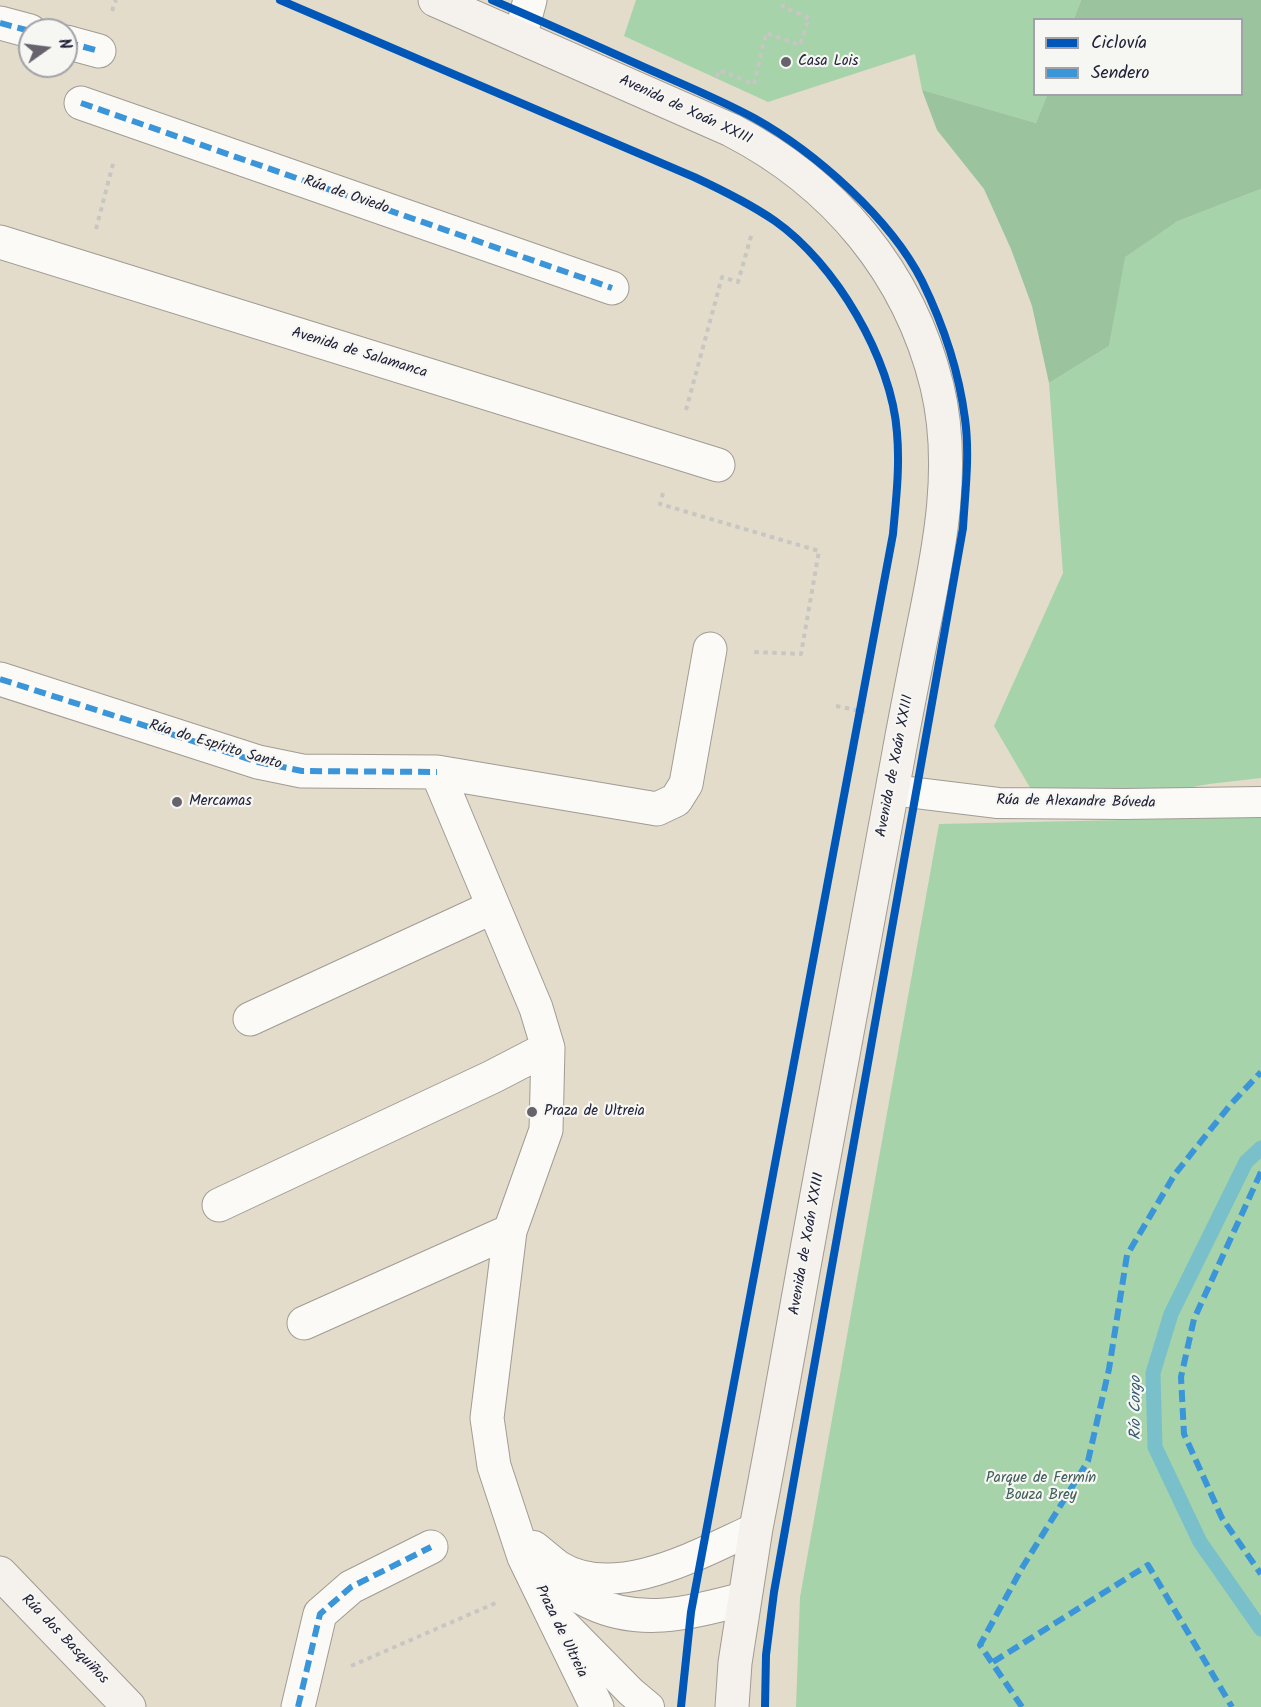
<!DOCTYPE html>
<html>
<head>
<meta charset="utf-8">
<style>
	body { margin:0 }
	#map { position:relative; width:1261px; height:1707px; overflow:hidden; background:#e4dcca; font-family:Kalam,sans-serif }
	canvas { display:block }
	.legend { position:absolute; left:1033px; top:18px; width:210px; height:78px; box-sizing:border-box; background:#f6f6f2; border:2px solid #a1a1a9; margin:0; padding:8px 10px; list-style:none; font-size:18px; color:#22223b }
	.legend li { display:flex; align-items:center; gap:12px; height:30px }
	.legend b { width:30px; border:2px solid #a1a1a9 }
	.north { position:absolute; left:18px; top:18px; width:60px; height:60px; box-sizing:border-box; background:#f6f6f2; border:2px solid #a1a1a9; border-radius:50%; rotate:76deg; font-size:16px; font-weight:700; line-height:24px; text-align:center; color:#22223b }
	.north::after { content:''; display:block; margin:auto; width:21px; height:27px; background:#66636d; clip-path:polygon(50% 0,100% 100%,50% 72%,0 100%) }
</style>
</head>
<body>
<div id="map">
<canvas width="1261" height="1707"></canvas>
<ul class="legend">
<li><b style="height:8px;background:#0057b8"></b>Ciclovía</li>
<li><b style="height:8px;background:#3b95d9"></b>Sendero</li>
</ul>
<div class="north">N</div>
</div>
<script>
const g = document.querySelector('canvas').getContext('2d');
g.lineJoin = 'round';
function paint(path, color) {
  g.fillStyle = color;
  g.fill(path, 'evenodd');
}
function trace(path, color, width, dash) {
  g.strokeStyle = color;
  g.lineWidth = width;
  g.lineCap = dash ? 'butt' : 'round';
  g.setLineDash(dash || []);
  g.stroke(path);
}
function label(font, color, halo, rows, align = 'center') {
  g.font = font + ' Kalam,sans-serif';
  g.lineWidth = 4.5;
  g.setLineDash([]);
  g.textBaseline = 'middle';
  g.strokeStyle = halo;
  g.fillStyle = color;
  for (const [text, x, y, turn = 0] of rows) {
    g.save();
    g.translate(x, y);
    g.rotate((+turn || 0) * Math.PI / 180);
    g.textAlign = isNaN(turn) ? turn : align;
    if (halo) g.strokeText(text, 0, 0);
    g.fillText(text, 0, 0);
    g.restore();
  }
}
paint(new Path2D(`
	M 636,0 L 1081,0 L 1074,19 L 1034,20 L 1034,94 L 1047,95 L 1036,123 L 922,90 L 915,54 L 768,102 L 624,36 Z
	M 1261,189 L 1261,778 L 1209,784 L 1153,794 L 1032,791 L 994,726 L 1063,573 L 1049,383 L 1109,346 L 1124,257 L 1178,221 Z
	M 1261,817 L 1261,1707 L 796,1707 L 800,1597 L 939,824 Z`), '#a6d3aa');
paint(new Path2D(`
	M 1081,0 L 1261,0 L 1261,189 L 1178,221 L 1125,257 L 1109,346 L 1049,383 L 1032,306 L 1011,249 L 984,189 L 937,130 L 922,90 L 1036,123 L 1047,95 L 1242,94 L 1242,20 L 1074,19 Z`), '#9bc39e');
trace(new Path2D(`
	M 1261,1148 L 1246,1162 L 1171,1314 L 1153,1373 L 1155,1447 L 1200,1542 L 1261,1629`), '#7ac0cb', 15);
const lane = new Path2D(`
	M 892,790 L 998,803 L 1124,804 L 1261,802
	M 534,1546 C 542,1552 551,1560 559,1566 C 617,1602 702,1552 756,1528
	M 559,1619 L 631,1692 L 649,1707`);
const street = new Path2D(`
	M 0,23 L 30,31
	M 520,37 L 530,0
	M 66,42 L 99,51
	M 81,103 L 612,288
	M 0,242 L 718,465
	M 0,679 L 258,762 L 302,771 L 437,772 L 657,809 L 676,800 L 686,784 L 710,649
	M 437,772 L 536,1008 L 548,1048 L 546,1130 L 510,1231 L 487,1418 L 494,1466 L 524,1557 L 597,1707
	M 250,1019 L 493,907
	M 219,1205 L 492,1077 L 548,1048
	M 304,1323 L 510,1231
	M 529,1560 C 548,1575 568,1592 590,1602 C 642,1627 692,1612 744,1599
	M 298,1707 L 320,1614 L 351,1587 L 431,1547`);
const secondary = new Path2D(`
	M 435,0 L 731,130 C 834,183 909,272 937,386 C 956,465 940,546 924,624 C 915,669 906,713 898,758 C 873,896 847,1034 821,1173 C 799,1291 779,1410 756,1528 L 735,1663 L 732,1707
	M 0,1573 L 129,1707`);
trace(lane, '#a09b94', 32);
trace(street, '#a09b94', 35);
trace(secondary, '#a09b94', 35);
trace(new Path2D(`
	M 112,11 L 116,0
	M 717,77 L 719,70 L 754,84 L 766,33 L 800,45 L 809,18 L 783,7 L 783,0
	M 96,229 L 114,160
	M 686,410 L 722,277 L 738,282 L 752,233
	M 663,493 L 660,504 L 819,551 L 801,654 L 753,652
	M 836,706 L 865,712
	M 351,1666 L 498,1602`), '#c7c6c3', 4, [4.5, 4.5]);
trace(lane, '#fbfaf7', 30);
trace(street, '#fbfaf7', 33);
trace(secondary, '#f5f1ec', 33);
trace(new Path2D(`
	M 0,23 L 30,31
	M 66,42 L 99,51
	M 81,103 L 612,288
	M 0,679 L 258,762 L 302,771 L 437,772
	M 1261,1172 L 1194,1319 L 1181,1377 L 1184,1434 L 1222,1518 L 1261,1574
	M 993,1662 L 1148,1565 L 1232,1707
	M 298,1707 L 320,1614 L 351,1587 L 431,1547
	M 1022,1707 L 980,1645 L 1022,1568 L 1088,1461 L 1109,1369 L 1127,1255 L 1175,1174 L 1231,1104 L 1261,1072`), '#3b95d9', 6, [12, 6]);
trace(new Path2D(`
	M 280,0 L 694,177 C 722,190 749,203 775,221 C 835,263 892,359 897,433 C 900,467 896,500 893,534 L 691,1612 L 681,1707
	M 492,0 C 544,22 595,45 646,68 C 682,84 719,99 754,118 C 815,152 890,218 922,281 C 943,324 959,372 965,419 C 970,455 965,493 963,528 L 774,1592 L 766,1655 L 765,1707`), '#0057b8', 8);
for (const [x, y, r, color] of [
	[786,62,6,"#66636d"],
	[177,802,6,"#66636d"],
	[532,1112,6,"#66636d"]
]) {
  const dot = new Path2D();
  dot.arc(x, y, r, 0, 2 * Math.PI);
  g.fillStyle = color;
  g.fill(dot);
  trace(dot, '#f6f6f2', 2);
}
label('15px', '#22223b', '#f6f6f2', [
	["Casa Lois",798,62],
	["Mercamas",189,802],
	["Praza de Ultreia",544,1112]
], 'left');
label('15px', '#22223b', '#f6f6f2', [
	["Avenida de Xoán XXIII",685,111,25],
	["Rúa de Oviedo",346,196,19],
	["Avenida de Salamanca",359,354,17],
	["Rúa do Espírito Santo",215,746,17],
	["Avenida de Xoán XXIII",896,766,-79],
	["Rúa de Alexandre Bóveda",1076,803,1],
	["Avenida de Xoán XXIII",808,1244,-80],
	["Praza de Ultreia",560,1632,64],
	["Rúa dos Basquiños",64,1640,46]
]);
label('15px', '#3f5d59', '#f6f6f2', [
	["Parque de Fermín",1041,1479],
	["Bouza Brey",1041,1496]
]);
label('italic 16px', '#335c75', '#f6f6f2', [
	["Río Corgo",1137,1408,-90]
]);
</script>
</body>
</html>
